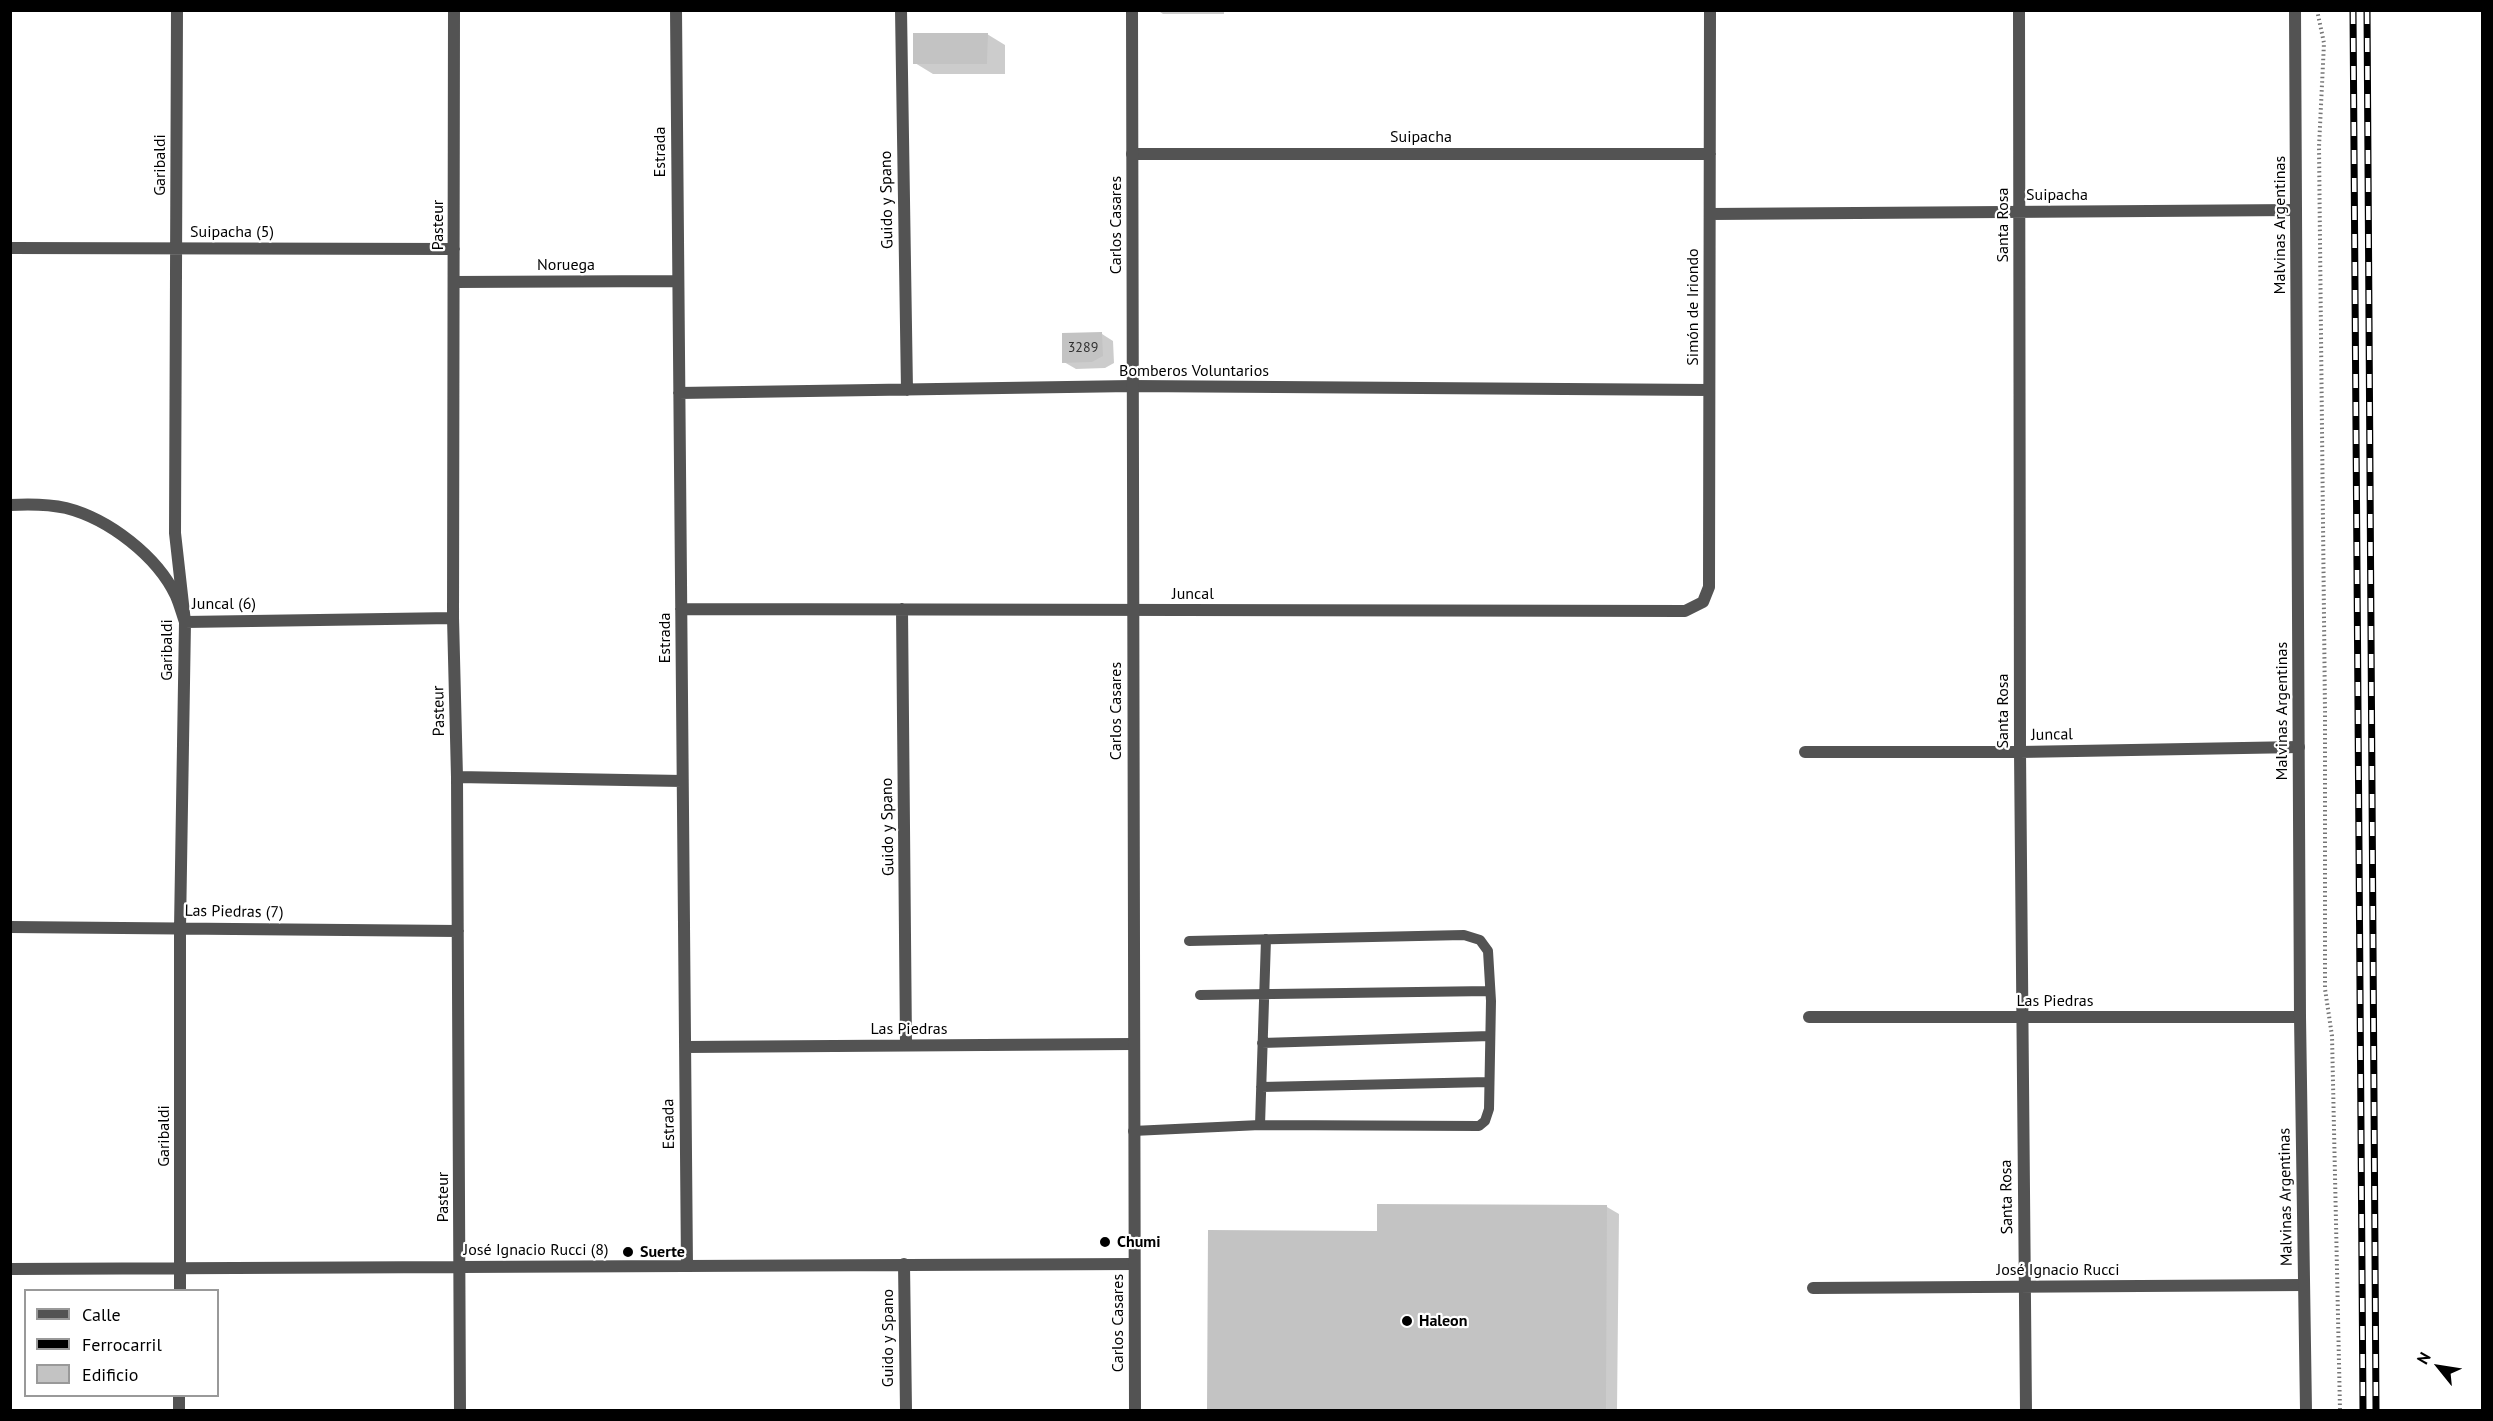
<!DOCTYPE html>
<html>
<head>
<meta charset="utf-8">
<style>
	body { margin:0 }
	#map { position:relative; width:2493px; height:1421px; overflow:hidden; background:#fff; font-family:"PT Sans",sans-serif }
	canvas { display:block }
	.frame { position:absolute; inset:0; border:12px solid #000; pointer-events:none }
	.legend { position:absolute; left:24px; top:1289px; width:195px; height:108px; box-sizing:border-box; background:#fff; border:2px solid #999; margin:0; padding:8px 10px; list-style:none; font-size:18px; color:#000 }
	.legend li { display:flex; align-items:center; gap:12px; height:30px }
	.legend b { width:30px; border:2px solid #999 }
	.north { position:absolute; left:2409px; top:1337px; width:60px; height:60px; -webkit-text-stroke:4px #fff; paint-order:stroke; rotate:300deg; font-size:16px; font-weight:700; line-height:24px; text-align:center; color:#000 }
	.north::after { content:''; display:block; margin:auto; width:21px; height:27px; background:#000; clip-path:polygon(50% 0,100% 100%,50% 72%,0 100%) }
</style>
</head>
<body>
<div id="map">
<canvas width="2493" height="1421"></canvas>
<div class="frame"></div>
<ul class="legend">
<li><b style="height:8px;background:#535353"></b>Calle</li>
<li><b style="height:8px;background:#000"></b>Ferrocarril</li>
<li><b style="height:16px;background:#c3c3c3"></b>Edificio</li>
</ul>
<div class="north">N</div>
</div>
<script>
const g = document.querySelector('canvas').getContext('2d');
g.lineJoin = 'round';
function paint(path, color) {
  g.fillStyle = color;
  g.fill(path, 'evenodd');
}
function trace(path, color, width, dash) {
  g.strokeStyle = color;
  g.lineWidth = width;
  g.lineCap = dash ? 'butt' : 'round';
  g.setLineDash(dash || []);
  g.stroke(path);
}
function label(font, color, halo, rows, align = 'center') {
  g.font = font + ' "PT Sans",sans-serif';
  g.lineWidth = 4.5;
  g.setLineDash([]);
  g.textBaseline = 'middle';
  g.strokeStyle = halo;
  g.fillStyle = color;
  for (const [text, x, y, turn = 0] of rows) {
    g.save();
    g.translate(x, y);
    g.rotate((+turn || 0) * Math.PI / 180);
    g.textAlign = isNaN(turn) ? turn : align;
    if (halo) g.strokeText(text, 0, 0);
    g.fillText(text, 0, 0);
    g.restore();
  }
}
paint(new Path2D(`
	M 1157,10 L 1224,10 L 1224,14 L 1163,14 Z
	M 987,34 L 1005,45 L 1005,74 L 933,74 L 915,63 Z
	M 1102,334 L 1113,341 L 1114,363 L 1105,368 L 1076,369 L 1064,362 Z
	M 1378,1205 L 1607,1207 L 1619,1214 L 1617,1410 L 1208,1410 L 1210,1232 L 1378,1232 Z`), '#0003');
paint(new Path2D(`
	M 913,33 L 988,33 L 987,64 L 913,64 Z
	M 1102,332 L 1103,356 L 1092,362 L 1062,363 L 1062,333 Z
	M 1377,1204 L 1607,1205 L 1606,1410 L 1207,1410 L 1208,1230 L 1377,1231 Z`), '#c3c3c3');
trace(new Path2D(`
	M 2317,10 L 2324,43 L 2319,147 L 2325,712 L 2325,989 L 2332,1036 L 2340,1410`), '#757575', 4, [1.5, 3]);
trace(new Path2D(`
	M 1200,995 L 1490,991
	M 1262,1043 L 1490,1036
	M 1261,1087 L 1489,1082
	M 1260,1125 L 1266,939
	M 1133,1131 L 1260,1125 L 1479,1126 L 1485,1121 L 1489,1109 L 1491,1001 L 1488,951 L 1480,940 L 1464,935 L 1189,941`), '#535353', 10);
trace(new Path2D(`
	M 177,10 L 175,533 L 185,622 L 180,928 L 180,1290
	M 454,10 L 453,618 L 457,777 L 460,1410
	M 676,10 L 687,1266
	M 901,10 L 907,390
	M 2019,10 L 2020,752 L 2026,1410
	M 1132,154 L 1710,154
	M 1710,214 L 2296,210
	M 10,248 L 454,249
	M 454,282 L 678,281
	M 679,393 L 1132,386 L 1709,390
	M 10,505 C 29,504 48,504 66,508 C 109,519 157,556 176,596 C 180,605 182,614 185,622 L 453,618
	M 681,609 L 1685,611 L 1703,602 L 1709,587 L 1710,10
	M 902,609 L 906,1045
	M 1805,752 L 2020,752 L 2299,747
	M 457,777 L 682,781
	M 10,927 L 458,931
	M 1809,1017 L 2300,1017
	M 685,1047 L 1133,1044
	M 904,1264 L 906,1410
	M 10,1269 L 1134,1264
	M 1813,1288 L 2304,1285
	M 179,1410 L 179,1396`), '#535353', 12);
trace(new Path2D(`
	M 1132,10 L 1135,1410
	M 2295,10 L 2300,1017 L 2306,1410`), '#535353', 12);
const rail = new Path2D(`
	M 2353,10 L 2363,1410
	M 2367,10 L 2376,1410`);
trace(rail, '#000', 7);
trace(rail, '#fff', 4.5, [14]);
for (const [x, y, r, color] of [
	[1105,1242,6,"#000"],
	[628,1252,6,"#000"],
	[1407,1321,6,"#000"]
]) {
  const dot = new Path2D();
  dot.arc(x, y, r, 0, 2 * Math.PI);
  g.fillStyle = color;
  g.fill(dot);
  trace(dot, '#fff', 2);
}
label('14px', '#313131', null, [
	["3289",1083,348]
]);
label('16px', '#000', '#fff', [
	["Suipacha",1421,137],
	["Estrada",660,152,-90],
	["Garibaldi",160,165,-90],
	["Suipacha",2057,195],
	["Guido y Spano",887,200,-91],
	["Pasteur",438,225,-90],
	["Carlos Casares",1116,225,-90],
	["Santa Rosa",2003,225,-90],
	["Malvinas Argentinas",2280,225,-90],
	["Suipacha (5)",232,232],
	["Noruega",566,265],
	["Simón de Iriondo",1693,307,-90],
	["Bomberos Voluntarios",1194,371],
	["Juncal",1193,594],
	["Juncal (6)",224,604],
	["Estrada",665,638,-90],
	["Garibaldi",167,650,-90],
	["Pasteur",439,711,-91],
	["Carlos Casares",1116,711,-90],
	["Santa Rosa",2003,711,-90],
	["Malvinas Argentinas",2282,711,-90],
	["Juncal",2052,735,-1],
	["Guido y Spano",888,827,-91],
	["Las Piedras (7)",234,912,1],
	["Las Piedras",2055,1001],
	["Las Piedras",909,1029],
	["Estrada",669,1124,-91],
	["Garibaldi",164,1136,-90],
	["Pasteur",443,1197,-90],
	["Santa Rosa",2007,1197,-91],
	["Malvinas Argentinas",2286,1197,-91],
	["José Ignacio Rucci (8)",536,1250],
	["José Ignacio Rucci",2058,1270],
	["Carlos Casares",1118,1323,-90],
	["Guido y Spano",888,1338,-90]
]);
label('bold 16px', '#000', '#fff', [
	["Chumi",1117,1242],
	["Suerte",640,1252],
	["Haleon",1419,1321]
], 'left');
</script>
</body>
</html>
